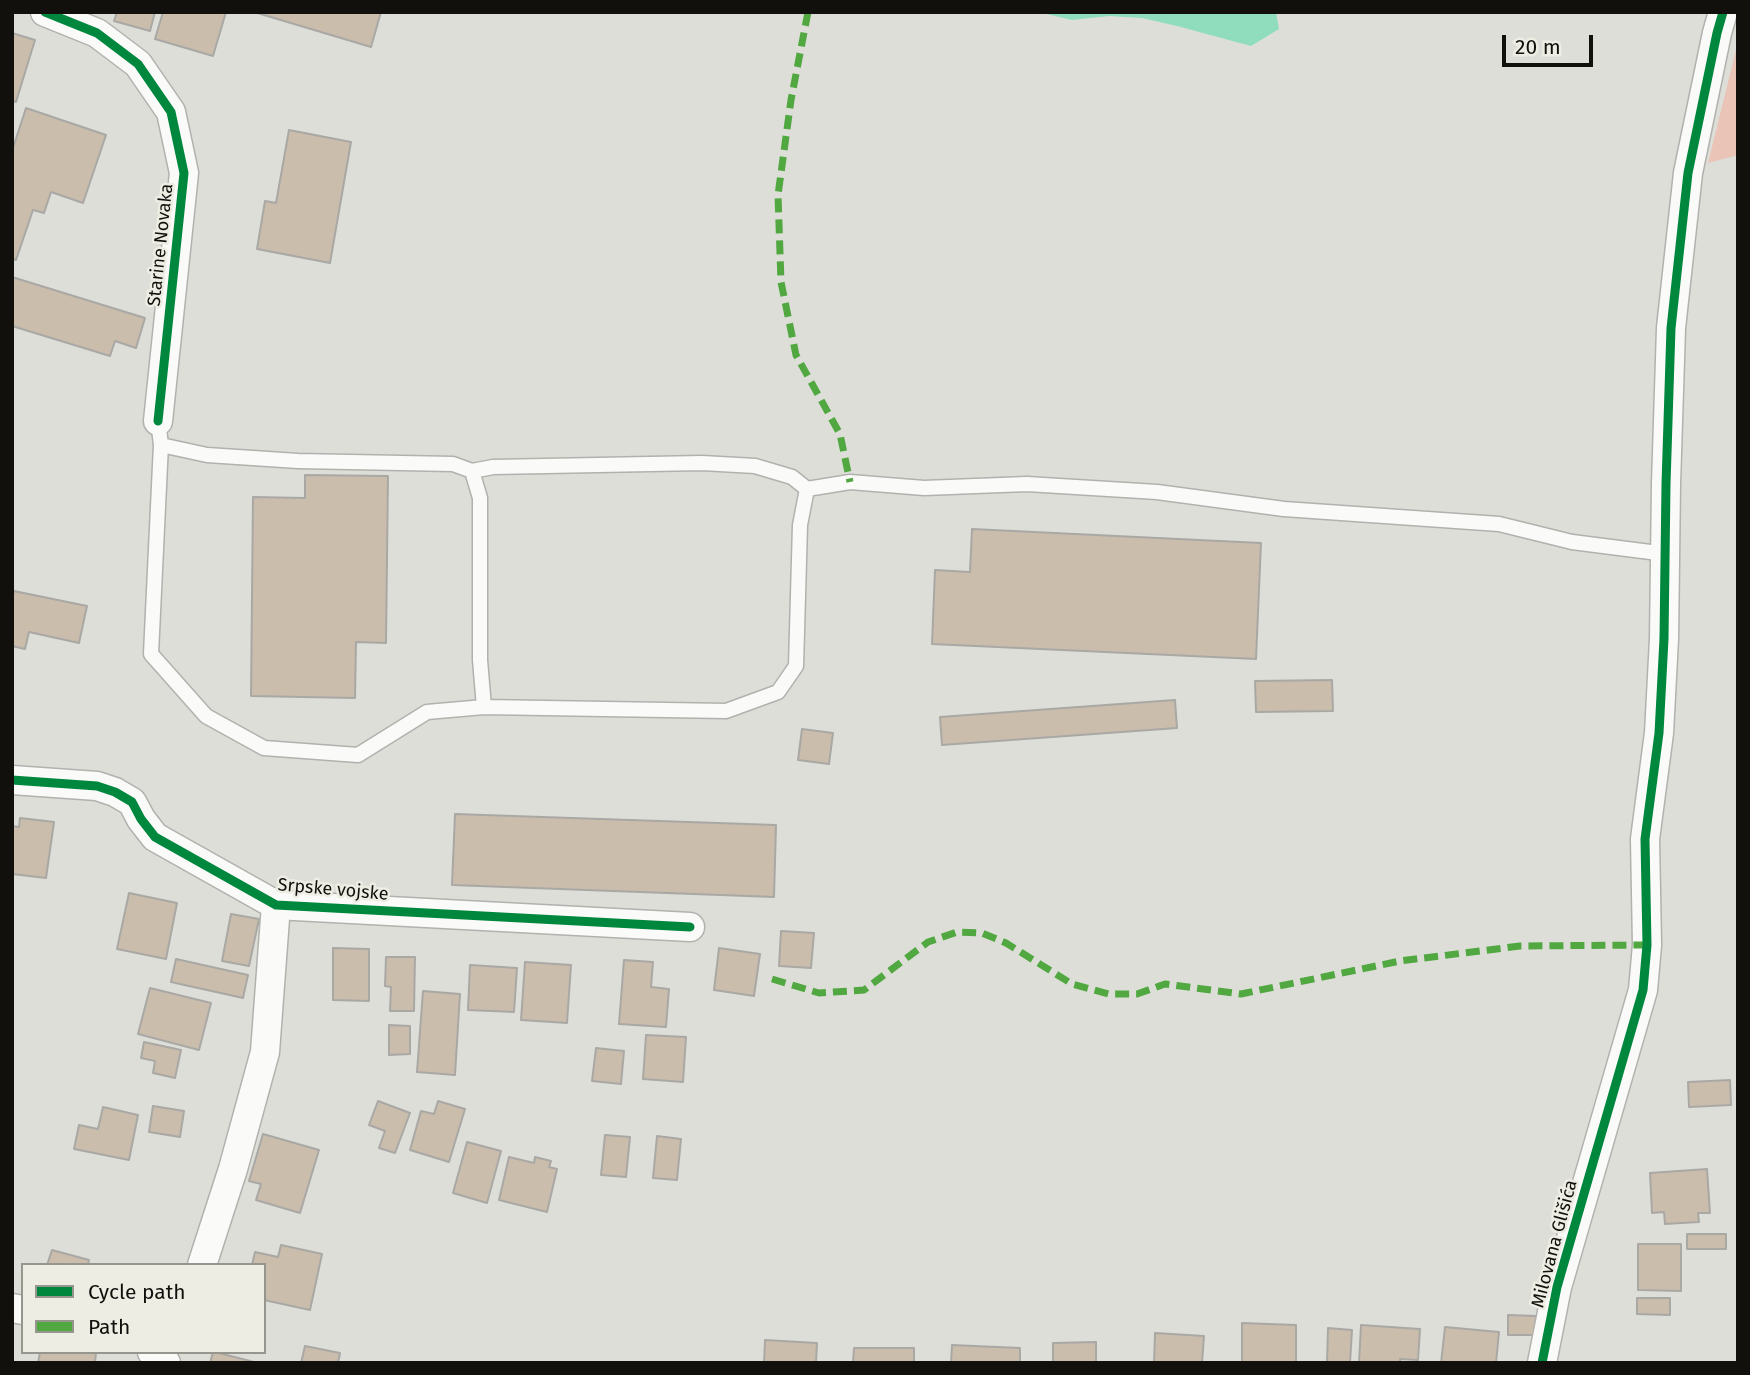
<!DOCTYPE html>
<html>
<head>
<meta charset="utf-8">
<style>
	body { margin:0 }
	#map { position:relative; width:1750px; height:1375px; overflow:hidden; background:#deded9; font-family:"Fira Sans",sans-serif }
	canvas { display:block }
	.frame { position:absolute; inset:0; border:14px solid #11100d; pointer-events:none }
	.legend { position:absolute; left:21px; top:1263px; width:245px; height:91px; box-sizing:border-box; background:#eeede4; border:2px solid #96958e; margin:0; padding:9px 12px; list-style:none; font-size:21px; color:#11100d }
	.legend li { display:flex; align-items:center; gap:14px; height:35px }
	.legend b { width:35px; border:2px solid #96958e }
	.scale { position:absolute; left:1502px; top:35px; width:91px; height:32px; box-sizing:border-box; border:4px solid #11100d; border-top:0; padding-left:9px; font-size:21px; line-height:24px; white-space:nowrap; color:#11100d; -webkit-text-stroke:5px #eeede4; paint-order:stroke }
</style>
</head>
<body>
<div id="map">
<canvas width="1750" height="1375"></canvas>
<div class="frame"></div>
<ul class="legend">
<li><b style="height:9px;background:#00873e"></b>Cycle path</li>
<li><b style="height:9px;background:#51a841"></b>Path</li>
</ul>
<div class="scale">20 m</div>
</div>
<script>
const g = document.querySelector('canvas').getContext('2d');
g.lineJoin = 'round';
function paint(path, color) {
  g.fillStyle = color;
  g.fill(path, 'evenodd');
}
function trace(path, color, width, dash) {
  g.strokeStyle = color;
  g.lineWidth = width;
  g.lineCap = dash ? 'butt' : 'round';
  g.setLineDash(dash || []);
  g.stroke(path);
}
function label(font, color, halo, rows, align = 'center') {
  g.font = font + ' "Fira Sans",sans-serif';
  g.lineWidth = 5;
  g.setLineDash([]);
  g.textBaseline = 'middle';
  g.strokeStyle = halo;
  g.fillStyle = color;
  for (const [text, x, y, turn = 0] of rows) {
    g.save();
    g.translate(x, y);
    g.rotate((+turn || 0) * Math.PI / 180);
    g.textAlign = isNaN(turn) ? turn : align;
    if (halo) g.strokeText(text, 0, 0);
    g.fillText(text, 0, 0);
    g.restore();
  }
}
paint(new Path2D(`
	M 1736,50 L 1738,50 L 1738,155 L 1708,163 Z`), '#e9c4b7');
paint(new Path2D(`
	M 1038,12 L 1276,12 L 1279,29 L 1251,46 L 1177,26 L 1142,18 L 1109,16 L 1072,20 Z`), '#90ddbe');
const building = new Path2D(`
	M 117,12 L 155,12 L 150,31 L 114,21 Z
	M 163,12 L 226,12 L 213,56 L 155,39 Z
	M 254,12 L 381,12 L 371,47 Z
	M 12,33 L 35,40 L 16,102 L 12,101 Z
	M 26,108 L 106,135 L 83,203 L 51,192 L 44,213 L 33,210 L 16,260 L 12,259 L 12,151 Z
	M 289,130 L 351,142 L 330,263 L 257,249 L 265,201 L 276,203 Z
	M 12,277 L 145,318 L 136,348 L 115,341 L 110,356 L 12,326 Z
	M 305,475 L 388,476 L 386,643 L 356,642 L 355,698 L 251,696 L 253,497 L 305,498 Z
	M 972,529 L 1261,543 L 1256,659 L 932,644 L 935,570 L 970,572 Z
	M 14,591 L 87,606 L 79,643 L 29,632 L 25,649 L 12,646 L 12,599 Z
	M 1332,680 L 1333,711 L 1256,712 L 1255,681 Z
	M 1175,700 L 1177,728 L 942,745 L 940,717 Z
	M 802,729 L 833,733 L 829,764 L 798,760 Z
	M 455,814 L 776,825 L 774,897 L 452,885 Z
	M 20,818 L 54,822 L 46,878 L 12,874 L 12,826 L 19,827 Z
	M 129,893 L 177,903 L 166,959 L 117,949 Z
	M 231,914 L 259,919 L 249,966 L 222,961 Z
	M 781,931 L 814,933 L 811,968 L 779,966 Z
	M 333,948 L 369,949 L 369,1001 L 333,1000 Z
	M 719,948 L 760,954 L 754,996 L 714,990 Z
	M 386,957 L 415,957 L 414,1011 L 390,1011 L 391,987 L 385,986 Z
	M 176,959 L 248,975 L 243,998 L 171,982 Z
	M 624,960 L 653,962 L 651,987 L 669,989 L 666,1027 L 619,1024 Z
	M 525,962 L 571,965 L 567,1023 L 521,1020 Z
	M 470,965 L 517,968 L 514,1012 L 468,1010 Z
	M 150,988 L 211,1003 L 199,1050 L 138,1034 Z
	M 423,991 L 460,994 L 455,1075 L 417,1072 Z
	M 389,1025 L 410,1026 L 410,1054 L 389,1055 Z
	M 646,1035 L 686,1037 L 683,1082 L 643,1079 Z
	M 144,1042 L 181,1050 L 175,1078 L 153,1073 L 155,1061 L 141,1058 Z
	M 596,1048 L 624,1051 L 621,1084 L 592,1081 Z
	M 1730,1080 L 1731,1105 L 1689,1107 L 1688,1082 Z
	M 378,1101 L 410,1113 L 395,1153 L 379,1148 L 385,1131 L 369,1125 Z
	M 438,1101 L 465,1109 L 449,1162 L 410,1150 L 421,1111 L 434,1114 Z
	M 153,1106 L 184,1111 L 180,1137 L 149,1132 Z
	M 103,1107 L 138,1115 L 129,1160 L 74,1149 L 79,1125 L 98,1129 Z
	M 263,1134 L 319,1150 L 300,1213 L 256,1200 L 261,1184 L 249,1181 Z
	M 605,1135 L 630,1137 L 626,1177 L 601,1175 Z
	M 657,1136 L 681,1139 L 677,1180 L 653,1178 Z
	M 467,1142 L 501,1151 L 487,1203 L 453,1193 Z
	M 509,1157 L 534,1163 L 535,1157 L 551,1161 L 549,1167 L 557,1169 L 547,1212 L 499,1200 Z
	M 1707,1169 L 1710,1213 L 1698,1213 L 1699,1222 L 1665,1224 L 1664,1212 L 1652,1213 L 1650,1173 Z
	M 1687,1234 L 1726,1234 L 1726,1249 L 1687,1249 Z
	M 1638,1244 L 1681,1244 L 1681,1291 L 1638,1290 Z
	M 281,1245 L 322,1254 L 310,1310 L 264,1300 L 264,1265 L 252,1265 L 255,1252 L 278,1257 Z
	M 52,1250 L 89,1260 L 88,1265 L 47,1265 Z
	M 1637,1298 L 1670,1298 L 1670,1315 L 1637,1314 Z
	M 1508,1315 L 1537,1316 L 1537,1335 L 1508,1335 Z
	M 1242,1323 L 1296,1325 L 1296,1363 L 1242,1363 Z
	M 1361,1325 L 1420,1329 L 1418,1360 L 1400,1359 L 1400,1363 L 1359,1363 Z
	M 1445,1327 L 1499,1332 L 1496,1363 L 1441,1363 Z
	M 1328,1328 L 1352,1330 L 1350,1363 L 1327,1363 Z
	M 1155,1333 L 1204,1336 L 1202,1363 L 1154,1363 Z
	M 765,1340 L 817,1343 L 816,1363 L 764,1363 Z
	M 1096,1342 L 1096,1363 L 1053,1362 L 1053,1343 Z
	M 952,1345 L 1020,1348 L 1020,1363 L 951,1363 Z
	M 305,1346 L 340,1353 L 338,1363 L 301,1363 Z
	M 854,1348 L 914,1348 L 914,1363 L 853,1363 Z
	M 40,1352 L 96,1352 L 95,1363 L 38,1363 Z
	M 213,1352 L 215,1352 L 258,1363 L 210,1363 Z`);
paint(building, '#cabdac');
trace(building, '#a9a8a5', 2);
const lane = new Path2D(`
	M 158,421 L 161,445 L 160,465 L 151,654 L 206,716 L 264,748 L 358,755 L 427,712 L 484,707 L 726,711 L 778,692 L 796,666 L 800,525 L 807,489 L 850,482 L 924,488 L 1027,484 L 1157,492 L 1284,509 L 1499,524 L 1572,542 L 1666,554
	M 161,445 L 207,455 L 298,461 L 453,464 L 472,471 L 480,498 L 480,660 L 484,707
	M 472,471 L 493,467 L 702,463 L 755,466 L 792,477 L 807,489`);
const street = new Path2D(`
	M 45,12 L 97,33 L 138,64 L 171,112 L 184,173 L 158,421
	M 12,780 L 97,786 L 115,792 L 132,802 L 141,819 L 155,837 L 276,905 L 690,927
	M 202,1265 L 233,1169 L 265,1052 L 276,905
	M 12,1308 L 23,1310
	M 152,1352 L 166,1363
	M 1542,1363 L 1557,1287 L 1643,990 L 1647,945 L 1645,839 L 1659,733 L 1664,639 L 1666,484 L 1671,328 L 1688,173 L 1717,33 L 1723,12`);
trace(lane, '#b1b1ad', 17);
trace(street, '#b1b1ad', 31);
trace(lane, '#fafaf9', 14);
trace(street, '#fafaf9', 28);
trace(new Path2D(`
	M 808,12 L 791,100 L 778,195 L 781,282 L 796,355 L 840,434 L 850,482
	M 772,979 L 819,993 L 864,990 L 928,942 L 957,932 L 982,933 L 1006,943 L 1072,984 L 1109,994 L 1137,994 L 1165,984 L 1241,994 L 1400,961 L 1520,946 L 1647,945`), '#51a841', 7, [14, 7]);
trace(new Path2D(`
	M 45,12 L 97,33 L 138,64 L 171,112 L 184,173 L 158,421
	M 12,780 L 97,786 L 115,792 L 132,802 L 141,819 L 155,837 L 276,905 L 690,927
	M 1542,1363 L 1557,1287 L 1643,990 L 1647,945 L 1645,839 L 1659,733 L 1664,639 L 1666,484 L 1671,328 L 1688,173 L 1717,33 L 1723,12`), '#00873e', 9);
label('18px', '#11100d', '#eeede4', [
	["Starine Novaka",161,245,-84],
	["Srpske vojske",333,890,5],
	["Milovana Glišića",1555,1244,-75]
]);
</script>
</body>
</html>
